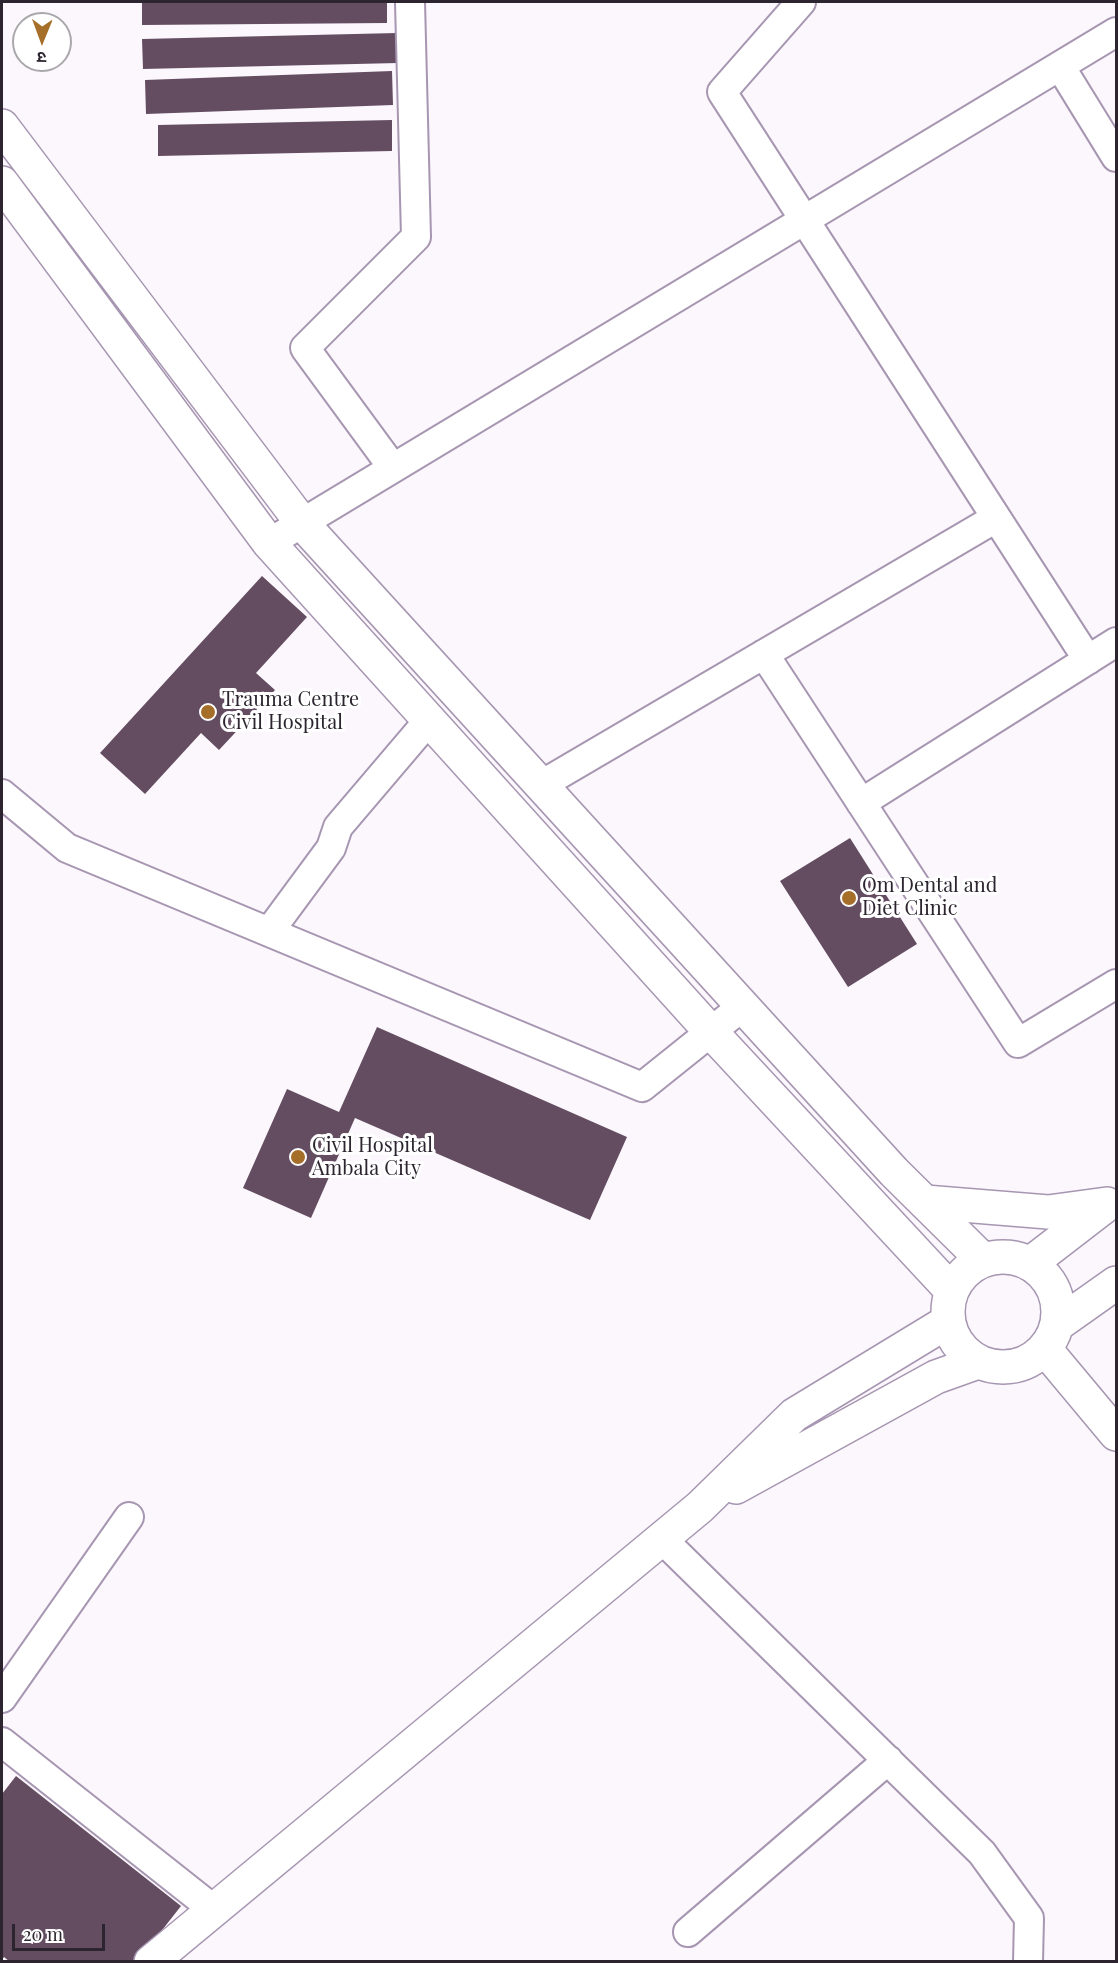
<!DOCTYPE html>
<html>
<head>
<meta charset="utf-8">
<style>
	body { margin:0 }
	#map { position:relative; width:1118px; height:1963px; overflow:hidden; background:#fbf7fd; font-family:"Playfair Display","Noto Sans Devanagari",serif }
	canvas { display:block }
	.frame { position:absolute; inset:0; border:3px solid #2c252f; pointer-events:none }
	.north { position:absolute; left:12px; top:12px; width:60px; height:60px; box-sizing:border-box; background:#fff; border:2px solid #aba8ac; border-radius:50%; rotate:181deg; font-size:16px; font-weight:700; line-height:24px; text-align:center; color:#2c252f }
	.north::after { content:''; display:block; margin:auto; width:21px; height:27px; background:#a56e29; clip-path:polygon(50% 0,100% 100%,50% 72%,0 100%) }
	.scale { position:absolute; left:12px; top:1924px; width:93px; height:27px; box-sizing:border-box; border:3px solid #2c252f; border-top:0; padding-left:8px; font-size:18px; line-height:21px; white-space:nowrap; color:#2c252f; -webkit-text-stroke:4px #fff; paint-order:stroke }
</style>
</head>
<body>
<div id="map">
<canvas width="1118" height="1963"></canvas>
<div class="frame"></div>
<div class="north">उ</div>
<div class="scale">20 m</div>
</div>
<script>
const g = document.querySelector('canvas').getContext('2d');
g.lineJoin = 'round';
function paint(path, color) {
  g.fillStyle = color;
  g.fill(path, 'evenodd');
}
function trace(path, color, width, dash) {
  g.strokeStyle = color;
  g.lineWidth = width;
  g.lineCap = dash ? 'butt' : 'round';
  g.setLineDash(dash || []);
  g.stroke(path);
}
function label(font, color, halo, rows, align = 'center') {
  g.font = font + ' "Playfair Display",serif';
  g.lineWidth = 6;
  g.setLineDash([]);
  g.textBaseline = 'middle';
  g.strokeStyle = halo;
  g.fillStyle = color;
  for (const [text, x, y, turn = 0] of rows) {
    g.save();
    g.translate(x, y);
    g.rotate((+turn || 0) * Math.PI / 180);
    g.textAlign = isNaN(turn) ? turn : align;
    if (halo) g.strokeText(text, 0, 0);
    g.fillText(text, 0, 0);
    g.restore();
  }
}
paint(new Path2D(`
	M 142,2 L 387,2 L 387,23 L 142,25 Z
	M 397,33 L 398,63 L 143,69 L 142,39 Z
	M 392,71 L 393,105 L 146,114 L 145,80 Z
	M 392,120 L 392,151 L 158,156 L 158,125 Z
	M 262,576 L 307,617 L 256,673 L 275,690 L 219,750 L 201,733 L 145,794 L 100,753 Z
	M 850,838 L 917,944 L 848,987 L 780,881 Z
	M 377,1027 L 627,1137 L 590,1220 L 355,1118 L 311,1218 L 243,1188 L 287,1089 L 339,1112 Z
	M 16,1776 L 181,1906 L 137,1962 L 10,1962 L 4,1957 L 2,1960 L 2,1794 Z`), '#644d61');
const street = new Path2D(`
	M 801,2 L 722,92 L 1088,660
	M 1060,66 L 1116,157
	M 393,468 L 305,348 L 416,237 L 410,2
	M 269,543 L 1116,32
	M 764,654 L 1018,1043 L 1116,984
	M 541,785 L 996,518
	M 2,794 L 67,848 L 642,1087 L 743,1006
	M 861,803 L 1116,642
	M 269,932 L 331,848 L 338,827 L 429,720
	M 662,1539 L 982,1853 L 1029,1918 L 1028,1962
	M 2,1698 L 129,1517
	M 2,1742 L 213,1909
	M 688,1932 L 888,1760`);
const secondary = new Path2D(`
	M 2,126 L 302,523 L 894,1172 L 982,1259
	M 2,183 L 269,543 L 711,1032 L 951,1290
	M 1045,1349 L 1116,1434`);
const primary = new Path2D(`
	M 925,1202 L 1048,1212 L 1107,1204
	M948 1312a55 55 0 1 1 110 0a55 55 0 1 1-110 0Z
	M 1031,1263 L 1105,1206
	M 1058,1324 L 1116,1283
	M 736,1487 L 936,1377 L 978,1362
	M 151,1962 L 700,1507 L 794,1415 L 947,1322`);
trace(street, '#a796b1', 32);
trace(secondary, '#a796b1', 36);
trace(primary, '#a796b1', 36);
trace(street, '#fff', 28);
trace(secondary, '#fff', 33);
trace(primary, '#fff', 33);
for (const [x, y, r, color] of [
	[208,712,8,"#a56e29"],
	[849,898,8,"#a56e29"],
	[298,1157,8,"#a56e29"]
]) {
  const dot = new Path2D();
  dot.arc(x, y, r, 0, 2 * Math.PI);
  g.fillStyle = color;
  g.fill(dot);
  trace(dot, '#fff', 2);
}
label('20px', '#2c252f', '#fff', [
	["Trauma Centre",222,700],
	["Civil Hospital",222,723],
	["Om Dental and",862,886],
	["Diet Clinic",862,909],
	["Civil Hospital",312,1146],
	["Ambala City",312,1169]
], 'left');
</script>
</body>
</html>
